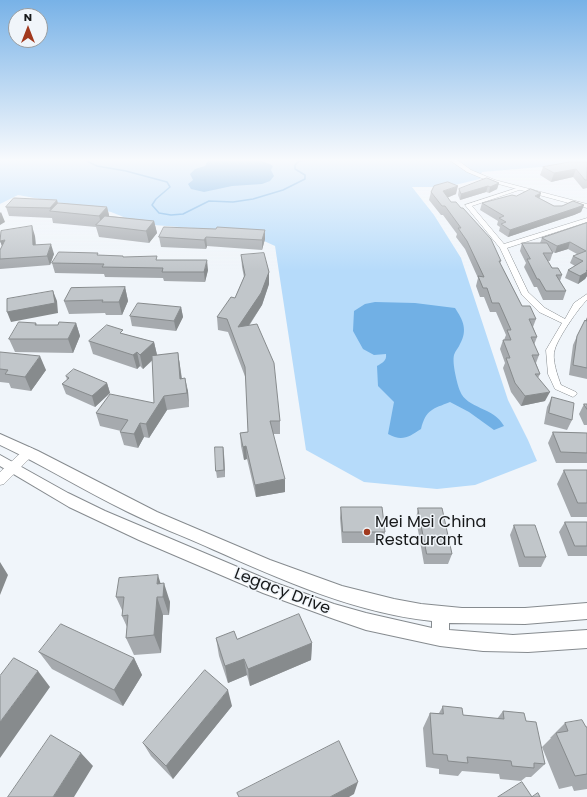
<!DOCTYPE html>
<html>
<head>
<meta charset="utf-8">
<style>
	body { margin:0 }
	#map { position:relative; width:587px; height:797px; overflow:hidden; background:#f0f5fa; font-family:Poppins,sans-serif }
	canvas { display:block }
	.north { position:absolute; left:8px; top:8px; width:40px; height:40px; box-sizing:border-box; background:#f0f5fa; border:1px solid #999da0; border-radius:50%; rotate:0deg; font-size:11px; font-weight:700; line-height:16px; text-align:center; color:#17191a }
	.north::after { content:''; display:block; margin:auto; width:14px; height:18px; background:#a1391e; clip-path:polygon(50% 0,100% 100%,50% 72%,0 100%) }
</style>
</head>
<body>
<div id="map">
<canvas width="587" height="797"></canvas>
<div class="north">N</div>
</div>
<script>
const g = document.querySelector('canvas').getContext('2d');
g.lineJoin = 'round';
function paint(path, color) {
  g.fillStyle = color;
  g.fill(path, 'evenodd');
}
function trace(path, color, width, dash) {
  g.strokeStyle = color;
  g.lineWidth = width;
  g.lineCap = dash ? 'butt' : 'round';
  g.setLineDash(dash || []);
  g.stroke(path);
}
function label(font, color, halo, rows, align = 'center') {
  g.font = font + ' Poppins,sans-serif';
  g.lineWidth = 3;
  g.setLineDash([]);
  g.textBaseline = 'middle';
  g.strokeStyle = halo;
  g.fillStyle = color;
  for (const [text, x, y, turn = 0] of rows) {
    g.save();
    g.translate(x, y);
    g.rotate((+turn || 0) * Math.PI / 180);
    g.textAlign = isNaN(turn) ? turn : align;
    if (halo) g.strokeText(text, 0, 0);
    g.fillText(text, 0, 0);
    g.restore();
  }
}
paint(new Path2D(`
	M 0,159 L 587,159 L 587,163 L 482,172 L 480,179 L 447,187 L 412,187 L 434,215 L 461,258 L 508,400 L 528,440 L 537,461 L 475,485 L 437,489 L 364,482 L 306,450 L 275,246 L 238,229 L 206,229 L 141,224 L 111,212 L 18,195 L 0,204 Z`), '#b6dbfa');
paint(new Path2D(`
	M 212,159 C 228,159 259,156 273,166 L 271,170 L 274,176 L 270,181 L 262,184 L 232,186 L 204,192 L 191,189 L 188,184 L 193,180 L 190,174 L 195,169 L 205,166 L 207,162 Z
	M 375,302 L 415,303 L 455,308 C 463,320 468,330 460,344 C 459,347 455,351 454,355 C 452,363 457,383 460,391 C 467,409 494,407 504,426 L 494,430 L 469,412 L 450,402 C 433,409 426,409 421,429 C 409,437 402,442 388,434 L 394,402 L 378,386 L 377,366 C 382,363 387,361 386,354 L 374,355 L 363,349 L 353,331 L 354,311 L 365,304 Z`), '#71b0e5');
trace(new Path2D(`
	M 83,159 L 97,166 L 126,171 L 167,182 L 170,187 L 156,199 L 152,205 L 159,213 L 171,215 L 183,214 L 209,201 L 233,202 L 253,199 L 283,190 L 305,179 L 305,175 L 295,169 L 295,165 L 299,161 L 325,159`), '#71b0e5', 1.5);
const minor = new Path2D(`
	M 517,188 L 522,189 L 472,206 L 504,244 L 587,218 L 587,222 L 507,248 L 528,292 L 545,308 L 565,319 L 574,303 L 587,294 L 587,300 C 579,307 558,338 555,349 C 551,358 558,377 561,385 L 576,392 L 577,394 L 573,397 L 555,389 L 548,374 L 546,350 L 562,323 L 539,312 L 522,295 L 500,248 L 465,205 Z`);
const tertiary = new Path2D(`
	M 448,159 L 456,159 L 471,170 L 495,180 L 587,204 L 587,208 L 491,182 L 467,172 Z
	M 29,447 L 33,449 L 35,452 L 33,455 L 4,484 L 0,485 L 0,472 L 25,449 Z`);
const secondary = new Path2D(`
	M 0,434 L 38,451 L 157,512 L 270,560 L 342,586 L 394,599 L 421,604 L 462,608 L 525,608 L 587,603 L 587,619 L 525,624 L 449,623 L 449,630 L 513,635 L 587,630 L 587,648 L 528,652 L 483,651 L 440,646 L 366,630 L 334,619 L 263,593 L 139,540 L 69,507 L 0,466 L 0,455 L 68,493 L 105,511 L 273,582 L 334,604 L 366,613 L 432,628 L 432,621 C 355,613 282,580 212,549 C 183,536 154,525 126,511 C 83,490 43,465 0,445 Z`);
trace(minor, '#868b8f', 1);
trace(tertiary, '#868b8f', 1);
trace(secondary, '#868b8f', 2);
paint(minor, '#fff');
paint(tertiary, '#fff');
paint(secondary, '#fff');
paint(new Path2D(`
	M 587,162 L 587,188 L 583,189 L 573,177 L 551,182 L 540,175 L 543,167 Z
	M 499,183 L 497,189 L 489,193 L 486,192 L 460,200 L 458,195 L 459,189 Z
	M 431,192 L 456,194 L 447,198 L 501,261 L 500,263 L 522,306 L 536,319 L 533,327 L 537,337 L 534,345 L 539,355 L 536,363 L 540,374 L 538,378 L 545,401 L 521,406 L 511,392 L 503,368 L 505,363 L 500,349 L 503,340 L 504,340 L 506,335 L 496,312 L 490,312 L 484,297 L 480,297 L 476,286 L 478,278 L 465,249 L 456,237 L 457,234 L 443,215 L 441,215 L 429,200 Z
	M 516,196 L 539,198 L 554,206 L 584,205 L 581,212 L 574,215 L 508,237 L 499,231 L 500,227 L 497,225 L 498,221 L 480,210 L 482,203 Z
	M 58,203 L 107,207 L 109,216 L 154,221 L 157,233 L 149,243 L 99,237 L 96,227 L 53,223 L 52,218 L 9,216 L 6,207 Z
	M 587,223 L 587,276 L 585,279 L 578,284 L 565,278 L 568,270 L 575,266 L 570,263 L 573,256 L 577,254 L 568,249 L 555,253 L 553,252 L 550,261 L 548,261 L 552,268 L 562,275 L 560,281 L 566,291 L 563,300 L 543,300 L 537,287 L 534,287 L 524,267 L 526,263 L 520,251 L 522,243 L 540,243 L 542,238 Z
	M 216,229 L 265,239 L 262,250 L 207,246 L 206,249 L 161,247 L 159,237 Z
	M 35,236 L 36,245 L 54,254 L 50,265 L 0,269 L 0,250 L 2,246 L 0,241 Z
	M 99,255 L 157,260 L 208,270 L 205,282 L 164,281 L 163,278 L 105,277 L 104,274 L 55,273 L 52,263 Z
	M 241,255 L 269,272 L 269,284 L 262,305 L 249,326 L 280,421 L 280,434 L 273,434 L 285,492 L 256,497 L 247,459 L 244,460 L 241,446 L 240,433 L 248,432 L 246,379 L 228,332 L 218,330 L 217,317 L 235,298 L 244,277 L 242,267 Z
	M 125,287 L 128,301 L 122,315 L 106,315 L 105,313 L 69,314 L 64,301 Z
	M 181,307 L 183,317 L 176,331 L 132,326 L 130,316 Z
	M 587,317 L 587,379 L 569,375 L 573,345 L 577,336 L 586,320 Z
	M 36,323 L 37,325 L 58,325 L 76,323 L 80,336 L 73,353 L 15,352 L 9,339 Z
	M 124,334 L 154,342 L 157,355 L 178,353 L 180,366 L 182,378 L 188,391 L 189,407 L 167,410 L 149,438 L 144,437 L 138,448 L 124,445 L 120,432 L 121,431 L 100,426 L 96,413 L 154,403 L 153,360 L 143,369 L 140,366 L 137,369 L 93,354 L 89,341 Z
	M 0,352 L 46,370 L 31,391 L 11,388 L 9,383 L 0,382 Z
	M 66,376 L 107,383 L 110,393 L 95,407 L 66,394 L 62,384 L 67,380 Z
	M 552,397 L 572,420 L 567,430 L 544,424 L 547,407 Z
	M 584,404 L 587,404 L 587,425 L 584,425 L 579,414 Z
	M 553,432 L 587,433 L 587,463 L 556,463 L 548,443 Z
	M 223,447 L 224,454 L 225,477 L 217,478 L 216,471 Z
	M 564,470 L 587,470 L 587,517 L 571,517 L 557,484 Z
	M 341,507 L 385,532 L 383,543 L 342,543 L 340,518 Z
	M 418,508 L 452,554 L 448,564 L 424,564 L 416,519 Z
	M 565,522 L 587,522 L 587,556 L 568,556 L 559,532 Z
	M 514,525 L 546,557 L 541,567 L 519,567 L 510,535 Z
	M 161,584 L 170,602 L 169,615 L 163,615 L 161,653 L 134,655 L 126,638 L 127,627 L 122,616 L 122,610 L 116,597 Z
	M 216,638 L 237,639 L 312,643 L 311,660 L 250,686 L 247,675 L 228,683 L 219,656 Z
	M 39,652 L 134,658 L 142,675 L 123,706 L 52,669 Z
	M 232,706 L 173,779 L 151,756 L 143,743 Z
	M 443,706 L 463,715 L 497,719 L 503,711 L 526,721 L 545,764 L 531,777 L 526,777 L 521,781 L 500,779 L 499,774 L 462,771 L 458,776 L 439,774 L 439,769 L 426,767 L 423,728 L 430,713 L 439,713 Z
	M 565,723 L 587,727 L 587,789 L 574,791 L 572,786 L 559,789 L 542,747 L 551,738 L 550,738 Z`), '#a6aaae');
paint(new Path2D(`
	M 576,169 L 573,177 L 551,182 L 554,173 Z
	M 499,183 L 497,189 L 489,193 L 490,187 Z
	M 458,186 L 456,194 L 441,200 L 443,191 Z
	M 488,186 L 486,192 L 460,200 L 461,194 Z
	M 541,193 L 539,200 L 535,196 Z
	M 57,200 L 60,209 L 51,211 L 50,208 Z
	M 584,205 L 581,212 L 574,215 L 508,237 L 510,230 Z
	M 107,207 L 110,219 L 102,226 L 99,216 Z
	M 1,212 L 5,222 L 0,225 L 0,213 Z
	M 154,221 L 157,233 L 149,243 L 146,231 Z
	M 32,226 L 35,236 L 36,255 L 33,245 Z
	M 265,230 L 265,239 L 262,250 L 262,240 Z
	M 206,237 L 207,246 L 206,249 L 204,240 Z
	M 5,240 L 4,251 L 0,241 Z
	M 570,242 L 568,249 L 555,253 L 557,246 Z
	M 51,244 L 54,254 L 50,265 L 47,256 Z
	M 207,260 L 208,270 L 205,282 L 204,272 Z
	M 587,270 L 587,276 L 585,279 L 578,284 L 580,276 Z
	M 269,272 L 269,284 L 262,305 L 239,340 L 238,327 Z
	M 125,287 L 128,301 L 122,315 L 119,302 Z
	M 53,291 L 57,301 L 58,313 L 11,322 L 7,312 Z
	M 181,307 L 183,317 L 176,331 L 174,321 Z
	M 76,323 L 80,336 L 73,353 L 68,339 Z
	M 154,342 L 157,355 L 143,369 L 140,355 Z
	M 137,352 L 140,366 L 137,369 L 133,355 Z
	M 178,353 L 180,366 L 183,392 L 180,379 Z
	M 40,356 L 46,370 L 31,391 L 25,377 Z
	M 185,378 L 188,391 L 189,407 L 187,393 Z
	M 107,383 L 110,393 L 95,407 L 92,396 Z
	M 550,392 L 545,401 L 521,406 L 525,396 Z
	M 164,396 L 167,410 L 149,438 L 146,424 Z
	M 140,423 L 144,437 L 138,448 L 134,434 Z
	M 246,446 L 247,459 L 244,460 L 243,447 Z
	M 223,447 L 224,454 L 225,477 L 224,470 Z
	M 285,479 L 285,492 L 256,497 L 255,485 Z
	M 0,562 L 8,575 L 0,595 Z
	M 158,575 L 163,591 L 164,583 L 170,602 L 169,615 L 163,597 L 157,584 Z
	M 157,597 L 163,615 L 161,653 L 154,635 Z
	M 312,643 L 311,660 L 250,686 L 248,669 Z
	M 134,658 L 142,675 L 123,706 L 114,690 Z
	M 244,659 L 247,675 L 228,683 L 225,666 Z
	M 38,671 L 50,687 L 0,758 L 0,722 Z
	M 228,690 L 232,706 L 173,779 L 166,766 Z
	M 81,753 L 93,766 L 74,797 L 53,797 Z
	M 358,782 L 354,794 L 349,797 L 330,797 Z`), '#878b8d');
const building = new Path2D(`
	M 570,162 L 587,162 L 587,180 L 585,180 L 576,169 L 554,173 L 543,167 Z
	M 487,178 L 499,183 L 490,187 L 488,186 L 461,194 L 459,189 Z
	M 448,182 L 458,186 L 443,191 L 451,202 L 456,202 L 461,208 L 463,208 L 491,239 L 501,261 L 499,261 L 522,306 L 530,306 L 536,319 L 529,319 L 537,337 L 531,337 L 539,355 L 532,355 L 540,374 L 535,374 L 550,392 L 525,396 L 515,383 L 506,358 L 510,358 L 503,340 L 511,340 L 507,330 L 511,330 L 499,303 L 492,303 L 487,288 L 483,288 L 478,276 L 484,277 L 467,241 L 458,228 L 461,228 L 445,206 L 442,206 L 431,192 L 434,186 Z
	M 531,189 L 541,193 L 535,196 L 554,206 L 562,206 L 573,201 L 584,205 L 576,208 L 510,230 L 501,224 L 506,222 L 499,218 L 504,216 L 482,203 L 512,195 L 516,196 Z
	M 14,198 L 57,200 L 50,208 L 6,207 Z
	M 58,203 L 107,207 L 99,216 L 50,211 Z
	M 105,216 L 154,221 L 146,231 L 96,225 Z
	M 587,223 L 587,270 L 586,271 L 587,271 L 587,272 L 580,276 L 568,270 L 583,261 L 573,256 L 586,251 L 570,242 L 557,246 L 542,238 Z
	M 32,226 L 33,245 L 51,244 L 47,256 L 0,259 L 0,250 L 5,240 L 0,241 L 1,231 Z
	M 164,227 L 216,229 L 217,227 L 265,230 L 262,240 L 206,237 L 204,240 L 159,237 Z
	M 522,243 L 547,243 L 553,253 L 543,253 L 552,268 L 558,268 L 562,275 L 556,275 L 566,291 L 546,291 L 539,279 L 537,279 L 527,259 L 530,259 Z
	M 59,252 L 98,253 L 97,255 L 123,256 L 123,257 L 157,256 L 156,260 L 207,260 L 204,272 L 162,272 L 163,268 L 102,267 L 104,264 L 52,263 Z
	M 264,253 L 269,272 L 261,293 L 238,327 L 257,324 L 274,363 L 280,421 L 270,421 L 285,479 L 255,485 L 246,446 L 243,447 L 240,433 L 248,432 L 245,367 L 227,319 L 217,317 L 231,297 L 235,298 L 245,275 L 241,255 Z
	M 125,287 L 119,302 L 102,302 L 103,300 L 64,301 L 71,288 Z
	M 53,291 L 55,303 L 7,312 L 7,299 Z
	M 138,303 L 181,307 L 174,321 L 130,316 Z
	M 587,319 L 587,368 L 573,365 L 577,336 L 585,320 L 586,321 Z
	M 19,322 L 36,323 L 35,325 L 58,325 L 59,322 L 76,323 L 68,339 L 9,339 Z
	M 107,325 L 123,330 L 120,333 L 154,342 L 140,355 L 137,352 L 133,355 L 89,341 Z
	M 0,352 L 40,356 L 25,377 L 5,374 L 8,370 L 0,369 Z
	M 178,353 L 180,379 L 185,378 L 187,393 L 164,396 L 146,424 L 140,423 L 134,434 L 120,432 L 128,420 L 96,413 L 110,394 L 154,403 L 152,356 Z
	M 74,369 L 107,383 L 92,396 L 62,384 L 69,378 L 66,376 Z
	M 552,397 L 574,403 L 572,420 L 549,413 Z
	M 584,404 L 587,404 L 587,409 Z
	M 553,432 L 587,433 L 587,453 L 561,452 Z
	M 215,447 L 223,447 L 224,470 L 216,471 Z
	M 564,470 L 587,470 L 587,503 L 578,503 Z
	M 341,507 L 382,507 L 385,532 L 343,532 Z
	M 418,508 L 442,508 L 452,554 L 427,554 Z
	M 565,522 L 587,522 L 587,546 L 575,546 Z
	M 514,525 L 535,525 L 546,557 L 525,557 Z
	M 158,575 L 157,584 L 164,583 L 163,597 L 157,597 L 154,635 L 126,638 L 128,615 L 122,616 L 124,597 L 116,597 L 119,578 Z
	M 299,614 L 312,643 L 248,669 L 244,659 L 225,666 L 216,638 L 234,631 L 237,639 Z
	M 61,624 L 134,658 L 114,690 L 39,652 Z
	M 14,658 L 38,671 L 0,722 L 0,676 Z
	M 205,670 L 228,690 L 166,766 L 143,743 Z
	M 443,706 L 462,708 L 463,715 L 504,719 L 503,711 L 524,713 L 526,721 L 536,722 L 545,764 L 534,763 L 534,768 L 512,766 L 511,761 L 467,757 L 468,763 L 448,761 L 447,755 L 433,754 L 430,713 L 443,714 Z
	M 582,720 L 586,727 L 587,727 L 587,774 L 575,776 L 556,733 L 568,731 L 565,723 Z
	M 51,735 L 81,753 L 53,797 L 8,797 Z
	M 339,741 L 358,782 L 330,797 L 239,797 L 237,793 Z
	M 522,782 L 532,797 L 498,797 Z
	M 538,793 L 540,797 L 532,797 Z`);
paint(building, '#c1c6ca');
trace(building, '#878b8d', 1);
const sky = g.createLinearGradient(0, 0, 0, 271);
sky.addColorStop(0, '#78b2e7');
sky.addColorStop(0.59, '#f8fafd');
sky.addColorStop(1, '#f8fafd00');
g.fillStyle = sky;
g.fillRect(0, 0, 587, 271);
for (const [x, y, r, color] of [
	[367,532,4,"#a1391e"]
]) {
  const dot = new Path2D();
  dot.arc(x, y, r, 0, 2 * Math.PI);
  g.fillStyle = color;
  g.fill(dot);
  trace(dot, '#f0f5fa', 1.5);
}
label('16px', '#17191a', '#f0f5fa', [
	["Mei Mei China",375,523],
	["Restaurant",375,541]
], 'left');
label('16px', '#17191a', '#f0f5fa', [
	["Legacy Drive",282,592,21]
]);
</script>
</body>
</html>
